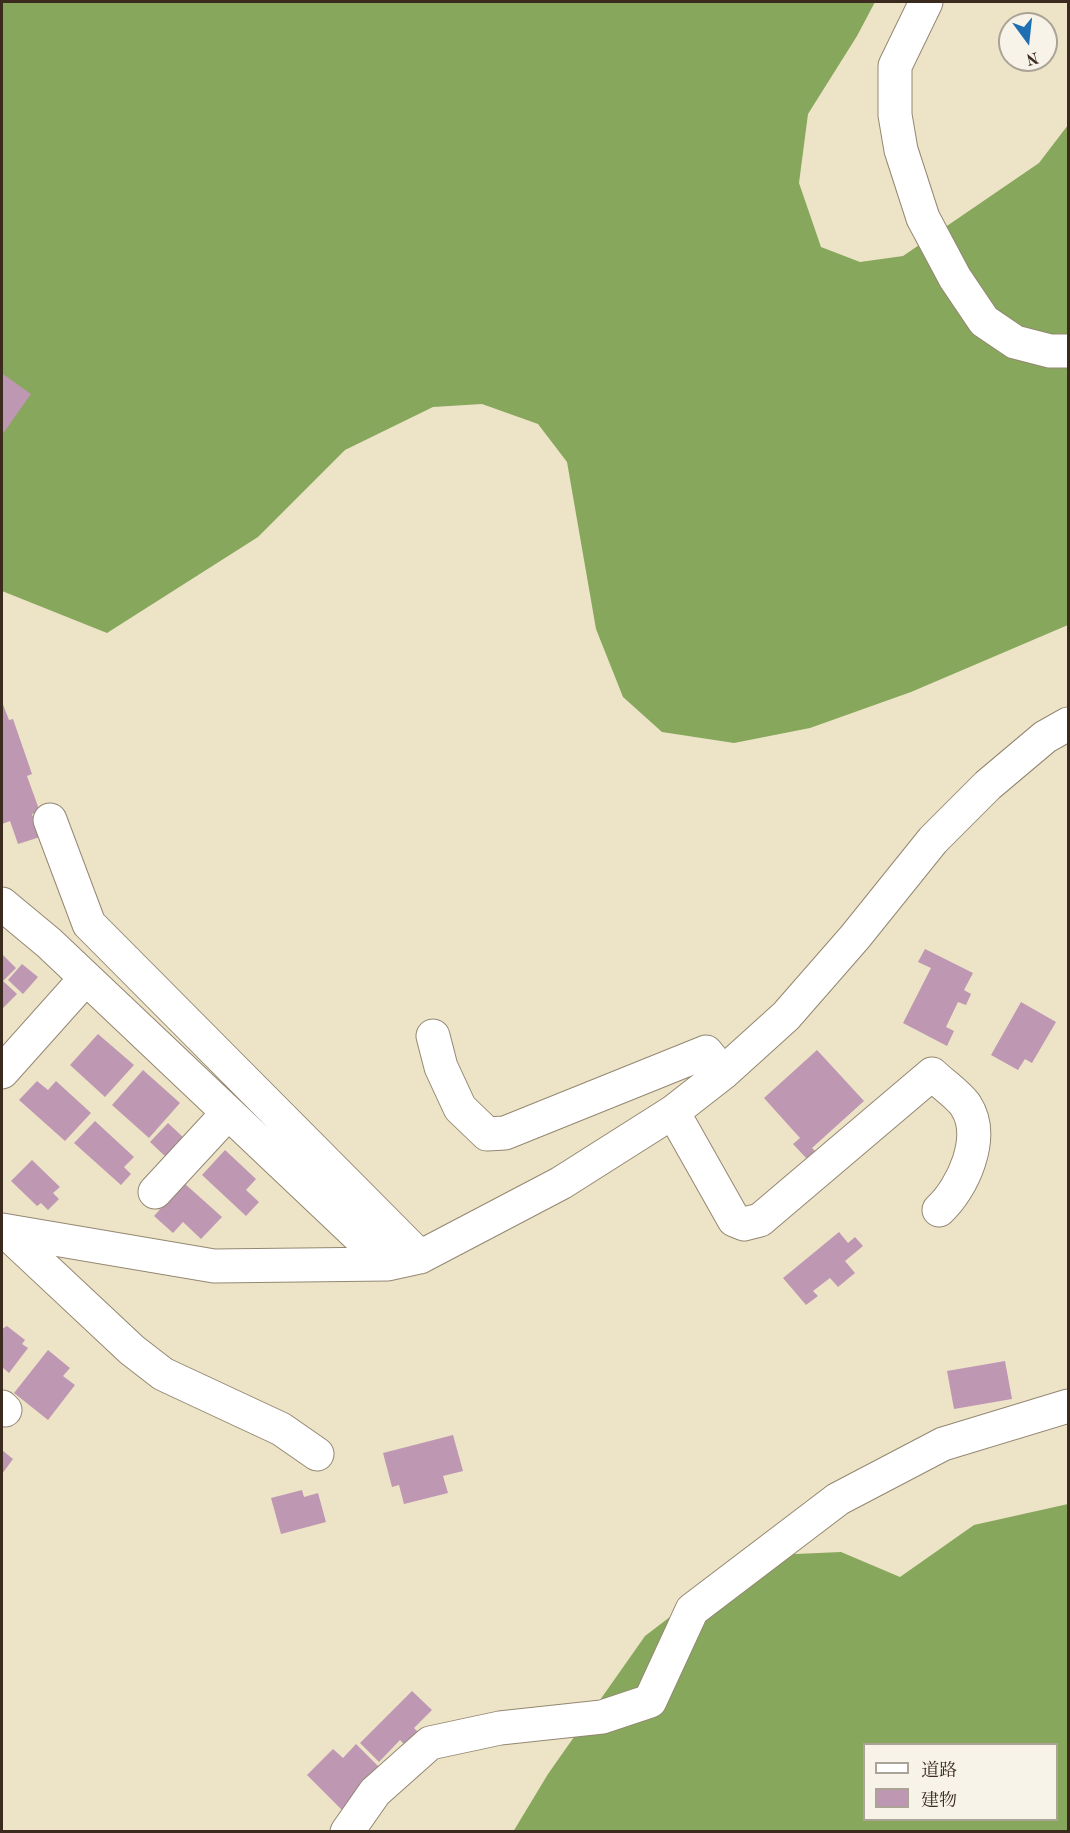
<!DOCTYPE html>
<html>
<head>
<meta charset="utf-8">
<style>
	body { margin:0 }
	#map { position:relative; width:1070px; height:1833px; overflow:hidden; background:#ede4c7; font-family:"Old Standard TT","Noto Serif JP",serif }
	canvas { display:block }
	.frame { position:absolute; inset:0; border:3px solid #3b2a1e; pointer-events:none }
	.legend { position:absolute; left:863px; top:1743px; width:195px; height:78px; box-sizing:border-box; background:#f7f3e8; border:2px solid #aca397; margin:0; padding:8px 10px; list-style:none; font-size:18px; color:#3b2a1e }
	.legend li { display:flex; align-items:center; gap:12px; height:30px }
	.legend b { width:30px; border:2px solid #aca397 }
	.north { position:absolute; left:998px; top:12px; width:60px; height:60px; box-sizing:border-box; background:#f7f3e8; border:2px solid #aca397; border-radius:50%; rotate:165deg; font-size:16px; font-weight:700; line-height:24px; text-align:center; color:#3b2a1e }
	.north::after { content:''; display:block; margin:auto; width:21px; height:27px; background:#1f6fb2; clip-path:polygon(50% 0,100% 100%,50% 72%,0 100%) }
</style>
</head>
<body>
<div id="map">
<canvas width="1070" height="1833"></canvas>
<div class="frame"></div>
<ul class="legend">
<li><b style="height:8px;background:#fff"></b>道路</li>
<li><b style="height:16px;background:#be97b3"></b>建物</li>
</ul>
<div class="north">N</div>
</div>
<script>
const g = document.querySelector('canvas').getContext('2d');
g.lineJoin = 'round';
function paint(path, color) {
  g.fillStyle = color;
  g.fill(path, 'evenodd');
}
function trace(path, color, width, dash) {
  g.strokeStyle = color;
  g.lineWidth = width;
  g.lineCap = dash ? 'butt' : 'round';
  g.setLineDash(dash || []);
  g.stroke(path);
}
paint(new Path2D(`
	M 2,2 L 875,2 L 857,36 L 808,114 L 799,183 L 821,247 L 860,262 L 903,256 L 1039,163 L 1068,125 L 1068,625 L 911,692 L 810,728 L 734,743 L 662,732 L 623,697 L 596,629 L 567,462 L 538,424 L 482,404 L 433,407 L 345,450 L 258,537 L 107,633 L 2,591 Z
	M 1068,1504 L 1068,1831 L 513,1832 L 548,1774 L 645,1636 L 750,1556 L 841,1552 L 900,1577 L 974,1525 ZM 864,1744 L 1056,1744 L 1056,1820 L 864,1820 Z`), '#86a75c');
paint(new Path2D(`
	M 3,374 L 31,394 L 2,435 L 2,375 Z
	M 2,702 L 9,720 L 13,719 L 32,774 L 27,776 L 40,812 L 32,814 L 40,837 L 18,844 L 10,821 L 2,824 Z
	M 925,949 L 973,973 L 964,990 L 971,994 L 966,1005 L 958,1002 L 946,1027 L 954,1031 L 947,1046 L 903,1023 L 931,968 L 918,962 Z
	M 2,954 L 16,968 L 3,981 L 17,994 L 3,1008 Z
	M 22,964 L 38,977 L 23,994 L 8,980 Z
	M 1021,1002 L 1056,1022 L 1032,1063 L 1025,1059 L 1018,1070 L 991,1055 Z
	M 98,1034 L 134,1065 L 105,1097 L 70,1065 Z
	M 817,1050 L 864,1101 L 812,1148 L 816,1152 L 808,1160 L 793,1144 L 800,1138 L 764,1098 Z
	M 143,1070 L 180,1103 L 149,1138 L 112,1105 Z
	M 37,1081 L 48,1090 L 56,1081 L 91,1113 L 65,1141 L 19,1100 Z
	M 95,1121 L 134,1157 L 124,1167 L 131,1174 L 121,1185 L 74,1143 Z
	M 168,1123 L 185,1139 L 167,1158 L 150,1142 Z
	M 225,1150 L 256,1179 L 246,1190 L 259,1202 L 246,1216 L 202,1175 Z
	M 32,1160 L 60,1187 L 53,1193 L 59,1199 L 48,1210 L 41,1203 L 37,1206 L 11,1181 Z
	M 184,1183 L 222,1217 L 201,1239 L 183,1222 L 173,1233 L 154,1216 Z
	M 839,1232 L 848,1243 L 855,1237 L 863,1246 L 845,1261 L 855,1273 L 838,1287 L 830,1278 L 813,1291 L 818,1296 L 806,1305 L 783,1278 Z
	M 7,1326 L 25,1340 L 22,1344 L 28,1348 L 9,1373 L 2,1367 L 2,1329 Z
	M 48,1350 L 70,1368 L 63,1376 L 75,1385 L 48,1420 L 14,1393 Z
	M 1005,1361 L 1012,1399 L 954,1409 L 947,1371 Z
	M 453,1435 L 463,1471 L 443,1476 L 448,1493 L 404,1504 L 399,1485 L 392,1487 L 383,1453 Z
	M 2,1450 L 13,1459 L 2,1474 Z
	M 302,1490 L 304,1497 L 318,1493 L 326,1522 L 281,1534 L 271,1498 Z
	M 412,1691 L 432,1710 L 414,1728 L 419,1733 L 406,1746 L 400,1740 L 379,1762 L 360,1743 Z
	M 356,1744 L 382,1770 L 342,1810 L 307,1775 L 333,1749 L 343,1758 Z`), '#be97b3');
const minor = new Path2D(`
	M 926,2 L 895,66 L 895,115 L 901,150 L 923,218 L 955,278 L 984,321 L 1015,342 L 1050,351 L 1068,351
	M 50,820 L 89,924 L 420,1257
	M 2,904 L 49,943 L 388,1264
	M 433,1036 L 441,1067 L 460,1108 L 487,1134 L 505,1133 L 706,1052 L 723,1073
	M 2,1072 L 86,978
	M 673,1112 L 734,1220 L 744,1224 L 760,1220 L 932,1074 C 941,1083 960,1096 966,1106 C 986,1137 963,1188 939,1210
	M 155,1192 L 228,1113
	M 2,1230 L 214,1266 L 388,1264 L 420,1257 L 561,1183 L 673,1112 L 723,1073 L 786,1016 L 855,937 L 933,840 L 988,785 L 1045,737 L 1068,724
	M 5,1231 L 132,1350 L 163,1374 L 281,1429 L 317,1454
	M 2,1407 L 5,1410
	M 347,1832 L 375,1792 L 430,1743 L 500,1728 L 602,1717 L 650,1701 L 692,1610 L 838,1499 L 943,1444 L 1068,1406`);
trace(minor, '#948772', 35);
trace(minor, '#fff', 33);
</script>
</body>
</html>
